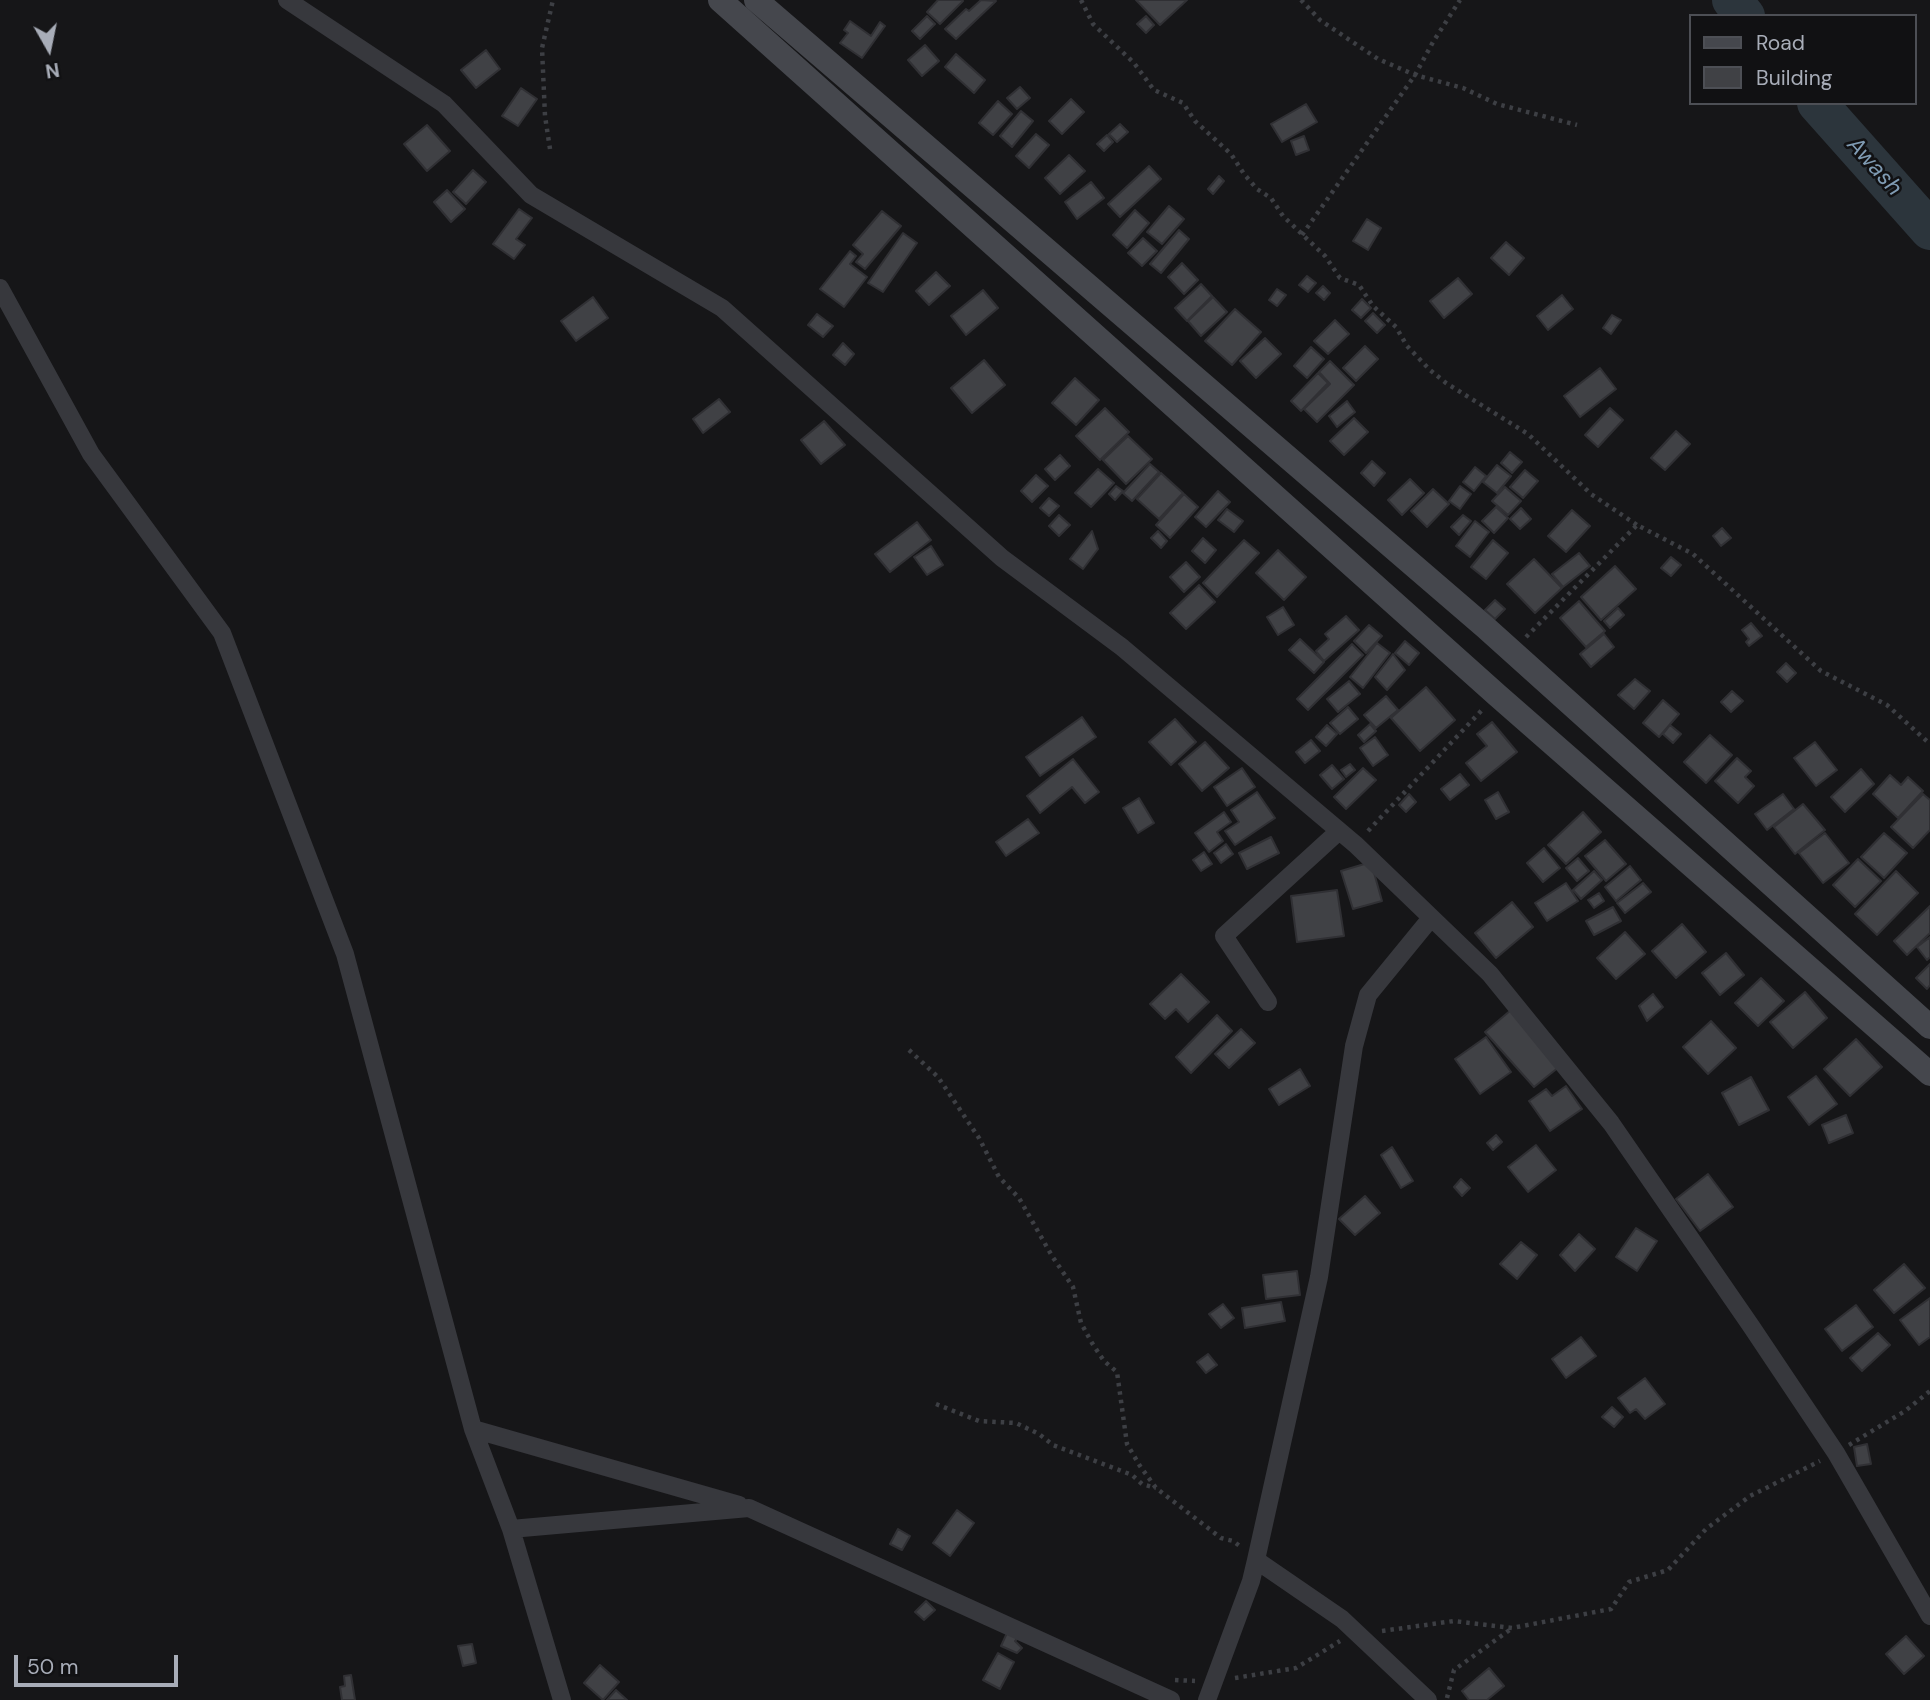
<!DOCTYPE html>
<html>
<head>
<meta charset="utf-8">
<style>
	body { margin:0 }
	#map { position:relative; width:1930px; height:1700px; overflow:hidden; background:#161618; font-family:"DM Sans",sans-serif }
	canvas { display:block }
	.legend { position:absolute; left:1689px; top:14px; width:228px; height:91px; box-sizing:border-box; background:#111113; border:2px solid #4d4f55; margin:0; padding:9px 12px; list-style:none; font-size:21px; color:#a8adb8 }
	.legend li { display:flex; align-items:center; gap:14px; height:35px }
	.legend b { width:35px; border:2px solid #4d4f55 }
	.north { position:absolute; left:14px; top:14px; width:70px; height:70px; -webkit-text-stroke:5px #111113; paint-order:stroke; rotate:171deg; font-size:19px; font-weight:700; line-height:28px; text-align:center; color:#a8adb8 }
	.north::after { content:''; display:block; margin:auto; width:24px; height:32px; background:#a8adb8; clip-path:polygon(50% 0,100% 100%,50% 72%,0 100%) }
	.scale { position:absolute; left:14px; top:1655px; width:164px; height:32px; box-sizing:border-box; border:4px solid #a8adb8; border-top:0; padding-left:9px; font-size:21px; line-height:24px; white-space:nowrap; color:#a8adb8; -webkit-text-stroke:5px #111113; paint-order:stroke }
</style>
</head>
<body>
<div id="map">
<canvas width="1930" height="1700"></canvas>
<ul class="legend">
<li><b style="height:9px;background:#45474d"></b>Road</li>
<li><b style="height:19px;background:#404145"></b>Building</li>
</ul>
<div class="north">N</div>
<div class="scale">50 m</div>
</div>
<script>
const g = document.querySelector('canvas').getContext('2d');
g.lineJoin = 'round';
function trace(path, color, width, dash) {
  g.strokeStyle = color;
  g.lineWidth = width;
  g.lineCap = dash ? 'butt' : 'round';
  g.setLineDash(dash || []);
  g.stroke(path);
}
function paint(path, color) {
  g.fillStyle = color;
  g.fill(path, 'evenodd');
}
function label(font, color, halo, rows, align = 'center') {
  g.font = font + ' "DM Sans",sans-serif';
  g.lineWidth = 5;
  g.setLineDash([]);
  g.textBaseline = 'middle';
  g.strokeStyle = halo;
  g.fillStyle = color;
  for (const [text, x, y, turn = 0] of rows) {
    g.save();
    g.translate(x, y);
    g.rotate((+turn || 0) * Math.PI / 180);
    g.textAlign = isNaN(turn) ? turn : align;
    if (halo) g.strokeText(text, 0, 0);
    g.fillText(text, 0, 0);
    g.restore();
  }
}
trace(new Path2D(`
	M 1732,0 L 1745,16
	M 1817,103 L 1930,230`), '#2c353c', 40);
const building = new Path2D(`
	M 938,0 L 961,0 L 963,1 L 940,24 L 927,12 Z
	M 981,0 L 996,1 L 956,39 L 945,29 L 966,9 L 969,11 Z
	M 1136,0 L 1187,0 L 1160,25 Z
	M 927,16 L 935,24 L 920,39 L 912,31 Z
	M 1146,16 L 1154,25 L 1146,33 L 1137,24 Z
	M 850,21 L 871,36 L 880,22 L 885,26 L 862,58 L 840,43 L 848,33 L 844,30 Z
	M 925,45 L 939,61 L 922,76 L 908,60 Z
	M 486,50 L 500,69 L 476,88 L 461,70 Z
	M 956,54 L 985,80 L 974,93 L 945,67 Z
	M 1020,87 L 1030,98 L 1017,109 L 1007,98 Z
	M 521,88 L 537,99 L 518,126 L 502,116 Z
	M 1071,99 L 1084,112 L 1062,134 L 1049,121 Z
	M 998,101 L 1012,114 L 993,135 L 979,123 Z
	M 1306,104 L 1317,122 L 1282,142 L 1271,124 Z
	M 1021,111 L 1033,121 L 1012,147 L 1000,136 Z
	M 1120,124 L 1128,132 L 1117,142 L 1109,134 Z
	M 427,125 L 450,151 L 427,171 L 404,144 Z
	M 1036,134 L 1049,145 L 1029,168 L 1016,156 Z
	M 1107,135 L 1113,142 L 1104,151 L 1097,144 Z
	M 1304,136 L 1309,150 L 1296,155 L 1291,141 Z
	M 1069,155 L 1085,171 L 1060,194 L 1045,178 Z
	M 1149,166 L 1161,179 L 1120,217 L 1108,204 Z
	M 473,170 L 486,182 L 466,204 L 453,192 Z
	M 1219,176 L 1224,181 L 1213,194 L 1208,189 Z
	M 1091,182 L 1104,198 L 1077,219 L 1065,202 Z
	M 447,190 L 465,209 L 451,222 L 434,202 Z
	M 1169,206 L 1184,219 L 1162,244 L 1147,232 Z
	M 519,209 L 532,218 L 516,239 L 525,245 L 514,259 L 493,244 Z
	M 1135,210 L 1149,223 L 1127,248 L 1113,235 Z
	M 882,211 L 901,226 L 865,269 L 856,262 L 863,254 L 853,245 Z
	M 1367,219 L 1381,228 L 1368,250 L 1353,241 Z
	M 1179,230 L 1189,239 L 1161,273 L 1150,264 Z
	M 903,233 L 917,243 L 883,292 L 868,283 Z
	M 1143,238 L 1157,251 L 1142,266 L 1128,253 Z
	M 1506,242 L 1524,258 L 1509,275 L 1491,258 Z
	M 850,251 L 856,256 L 850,264 L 867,277 L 844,307 L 820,289 Z
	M 1182,263 L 1198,280 L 1184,294 L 1168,277 Z
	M 936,272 L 950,286 L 929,305 L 916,291 Z
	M 1307,276 L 1316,283 L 1308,292 L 1299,285 Z
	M 1458,278 L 1472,294 L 1444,318 L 1430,301 Z
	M 1201,284 L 1212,296 L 1187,321 L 1175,308 Z
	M 1323,286 L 1330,293 L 1324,300 L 1316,293 Z
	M 1277,289 L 1286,295 L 1277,306 L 1269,300 Z
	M 983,290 L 998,308 L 966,335 L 951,316 Z
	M 1562,295 L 1573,309 L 1548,330 L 1537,316 Z
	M 593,297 L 608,318 L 576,341 L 561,321 Z
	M 1213,297 L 1227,312 L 1201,336 L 1188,321 Z
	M 1362,299 L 1371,308 L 1361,318 L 1352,310 Z
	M 1235,309 L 1261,332 L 1232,365 L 1205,341 Z
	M 1373,313 L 1385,325 L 1377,333 L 1365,321 Z
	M 817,314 L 833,326 L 823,337 L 808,325 Z
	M 1612,315 L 1621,320 L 1611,334 L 1603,328 Z
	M 1335,320 L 1349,334 L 1328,354 L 1314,341 Z
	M 1265,338 L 1281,354 L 1256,378 L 1240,361 Z
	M 843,343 L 854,354 L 845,365 L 833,355 Z
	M 1365,346 L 1378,359 L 1356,381 L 1343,368 Z
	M 1311,347 L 1324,359 L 1307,378 L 1294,366 Z
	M 984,360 L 1005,385 L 972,413 L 951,388 Z
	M 1330,361 L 1354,385 L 1317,422 L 1304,409 L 1330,384 L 1319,372 Z
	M 1600,368 L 1616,389 L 1580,417 L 1564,396 Z
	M 1318,373 L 1328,383 L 1301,411 L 1291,401 Z
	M 1075,378 L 1099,400 L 1076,425 L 1052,403 Z
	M 719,399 L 730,412 L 703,433 L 693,419 Z
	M 1347,401 L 1355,412 L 1337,427 L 1329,416 Z
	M 1105,408 L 1129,432 L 1100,460 L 1076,436 Z
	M 1610,408 L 1623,420 L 1598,447 L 1585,435 Z
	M 1354,418 L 1368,432 L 1344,455 L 1330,441 Z
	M 824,421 L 845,445 L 821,464 L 801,440 Z
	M 1676,431 L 1690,444 L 1665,470 L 1651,458 Z
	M 1128,436 L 1152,459 L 1126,484 L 1103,460 Z
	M 1510,452 L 1522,462 L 1512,473 L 1501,463 Z
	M 1060,455 L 1070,466 L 1055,480 L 1045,469 Z
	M 1372,461 L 1385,473 L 1374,486 L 1361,473 Z
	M 1150,464 L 1159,472 L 1132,501 L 1123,493 Z
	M 1497,465 L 1511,476 L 1497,493 L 1483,482 Z
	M 1475,467 L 1486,476 L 1474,491 L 1463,482 Z
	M 1098,469 L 1114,483 L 1091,507 L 1075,493 Z
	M 1525,470 L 1538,481 L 1523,498 L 1510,487 Z
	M 1161,473 L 1183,493 L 1159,519 L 1137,499 Z
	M 1036,475 L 1048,486 L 1032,502 L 1021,491 Z
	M 1410,479 L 1424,493 L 1402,515 L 1388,500 Z
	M 1116,486 L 1123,491 L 1115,500 L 1109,494 Z
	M 1460,486 L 1471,494 L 1460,509 L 1449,501 Z
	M 1505,487 L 1521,501 L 1508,515 L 1492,501 Z
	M 1433,489 L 1449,504 L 1427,527 L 1411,511 Z
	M 1218,491 L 1230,502 L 1206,527 L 1195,517 Z
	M 1184,494 L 1198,507 L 1170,538 L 1156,525 Z
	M 1049,498 L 1059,506 L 1049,516 L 1040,508 Z
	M 1496,507 L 1508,518 L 1494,533 L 1482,521 Z
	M 1521,508 L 1531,519 L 1520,529 L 1510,519 Z
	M 1227,509 L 1243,521 L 1234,532 L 1218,520 Z
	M 1572,510 L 1590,526 L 1566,552 L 1548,536 Z
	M 1059,515 L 1070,525 L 1059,536 L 1049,526 Z
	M 1463,515 L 1471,521 L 1459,535 L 1451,527 Z
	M 1475,521 L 1489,532 L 1470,557 L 1456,546 Z
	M 917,522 L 931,540 L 890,572 L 875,554 Z
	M 1722,528 L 1731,538 L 1721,546 L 1713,536 Z
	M 1092,531 L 1098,549 L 1083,569 L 1070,559 Z
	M 1158,531 L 1167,541 L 1161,548 L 1151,538 Z
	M 1203,538 L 1216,550 L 1205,563 L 1192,551 Z
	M 1244,540 L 1259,553 L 1217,597 L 1203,583 Z
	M 1493,540 L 1508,553 L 1486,579 L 1471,567 Z
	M 931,546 L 943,565 L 927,575 L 914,557 Z
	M 1278,550 L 1306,577 L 1284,600 L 1256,573 Z
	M 1579,553 L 1590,566 L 1563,587 L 1552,574 Z
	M 1671,557 L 1681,565 L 1671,576 L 1661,568 Z
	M 1534,559 L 1562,588 L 1535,613 L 1507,584 Z
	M 1186,562 L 1200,577 L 1184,592 L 1170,577 Z
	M 1615,566 L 1636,589 L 1601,620 L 1581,597 Z
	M 1199,585 L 1215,602 L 1186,629 L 1170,613 Z
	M 1495,600 L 1505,609 L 1495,619 L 1485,610 Z
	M 1579,601 L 1605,631 L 1586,647 L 1560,618 Z
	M 1283,607 L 1294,625 L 1278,635 L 1267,617 Z
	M 1618,608 L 1624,615 L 1610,628 L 1604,621 Z
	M 1346,616 L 1359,630 L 1324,661 L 1316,651 L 1329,639 L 1325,634 Z
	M 1751,623 L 1762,636 L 1749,646 L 1746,642 L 1749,639 L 1742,630 Z
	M 1369,625 L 1382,636 L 1366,653 L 1354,641 Z
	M 1604,634 L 1614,647 L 1591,667 L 1580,654 Z
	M 1300,639 L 1324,662 L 1314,673 L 1289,650 Z
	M 1405,641 L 1419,653 L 1409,665 L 1395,653 Z
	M 1377,643 L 1390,653 L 1363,688 L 1350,677 Z
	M 1352,644 L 1363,655 L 1308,710 L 1297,699 Z
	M 1393,654 L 1405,670 L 1387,690 L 1375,677 Z
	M 1786,663 L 1796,673 L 1787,682 L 1777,672 Z
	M 1635,679 L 1650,691 L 1634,709 L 1618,695 Z
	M 1349,681 L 1360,694 L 1338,712 L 1327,699 Z
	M 1426,687 L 1455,720 L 1420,751 L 1391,718 Z
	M 1732,691 L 1743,701 L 1731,712 L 1721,702 Z
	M 1386,696 L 1398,710 L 1376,728 L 1364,715 Z
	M 1663,700 L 1679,714 L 1659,737 L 1643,723 Z
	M 1348,707 L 1358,719 L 1340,734 L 1330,723 Z
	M 1082,717 L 1096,737 L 1040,776 L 1026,757 Z
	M 1175,719 L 1196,742 L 1171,765 L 1149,742 Z
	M 1492,722 L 1517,752 L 1481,781 L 1466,763 L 1487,746 L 1477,734 Z
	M 1370,724 L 1376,731 L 1364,742 L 1358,735 Z
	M 1327,725 L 1337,734 L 1326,746 L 1316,737 Z
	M 1670,725 L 1681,734 L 1673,743 L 1663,734 Z
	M 1710,735 L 1732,755 L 1706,783 L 1684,762 Z
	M 1375,737 L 1388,755 L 1373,766 L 1360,748 Z
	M 1311,740 L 1320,751 L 1305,763 L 1296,752 Z
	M 1205,742 L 1229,768 L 1202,791 L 1179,764 Z
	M 1815,742 L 1837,770 L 1816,786 L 1794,758 Z
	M 1737,758 L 1751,771 L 1745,777 L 1754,786 L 1738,803 L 1715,781 Z
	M 1073,759 L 1099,792 L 1085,803 L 1072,787 L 1040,813 L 1027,796 Z
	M 1350,764 L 1355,770 L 1346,777 L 1341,770 Z
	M 1332,765 L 1344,779 L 1332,789 L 1320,775 Z
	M 1242,768 L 1255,787 L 1227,806 L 1214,787 Z
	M 1363,768 L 1376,780 L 1346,809 L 1334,797 Z
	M 1861,769 L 1874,784 L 1845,812 L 1831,797 Z
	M 1460,774 L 1469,785 L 1450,800 L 1441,789 Z
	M 1890,775 L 1901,785 L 1908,777 L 1923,791 L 1898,818 L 1873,794 Z
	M 1257,792 L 1275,818 L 1235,845 L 1225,831 L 1239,822 L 1231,810 Z
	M 1498,792 L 1509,812 L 1496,819 L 1485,800 Z
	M 1409,794 L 1416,802 L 1406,812 L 1399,805 Z
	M 1783,794 L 1794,809 L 1767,830 L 1755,814 Z
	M 1923,794 L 1930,800 L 1930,830 L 1913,848 L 1891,827 Z
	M 1139,798 L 1154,823 L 1138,833 L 1123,808 Z
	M 1803,804 L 1825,830 L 1795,854 L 1774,827 Z
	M 1224,812 L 1231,822 L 1217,832 L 1223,841 L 1209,852 L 1195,833 Z
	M 1583,812 L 1601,832 L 1566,864 L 1548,845 Z
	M 1028,819 L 1039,833 L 1006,856 L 996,842 Z
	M 1825,833 L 1849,863 L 1823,883 L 1799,853 Z
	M 1884,833 L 1907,853 L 1884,878 L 1861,857 Z
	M 1271,837 L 1279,853 L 1247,869 L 1239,853 Z
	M 1605,840 L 1626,864 L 1606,881 L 1585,856 Z
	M 1226,844 L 1233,854 L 1221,863 L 1214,853 Z
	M 1544,848 L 1560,868 L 1543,882 L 1527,863 Z
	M 1204,852 L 1212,864 L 1201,871 L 1193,860 Z
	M 1578,858 L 1589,871 L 1577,881 L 1566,868 Z
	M 1858,859 L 1881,881 L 1855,907 L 1833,885 Z
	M 1371,862 L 1382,901 L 1353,909 L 1341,871 Z
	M 1630,866 L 1641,880 L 1616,901 L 1605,887 Z
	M 1594,871 L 1602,880 L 1581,899 L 1573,890 Z
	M 1896,871 L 1918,893 L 1877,935 L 1855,914 Z
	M 1566,883 L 1578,901 L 1547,921 L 1535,903 Z
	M 1643,883 L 1651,892 L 1625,913 L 1617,903 Z
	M 1337,890 L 1344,936 L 1297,942 L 1291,896 Z
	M 1599,893 L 1604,901 L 1594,908 L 1588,900 Z
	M 1512,902 L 1533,927 L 1496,958 L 1475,933 Z
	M 1930,906 L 1930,933 L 1907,955 L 1894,941 Z
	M 1613,907 L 1621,921 L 1594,935 L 1586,921 Z
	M 1682,924 L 1706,952 L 1676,978 L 1652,951 Z
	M 1625,932 L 1645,954 L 1616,979 L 1597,958 Z
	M 1930,937 L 1930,957 L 1927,960 L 1917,947 Z
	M 1726,953 L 1744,975 L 1720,995 L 1702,973 Z
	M 1930,964 L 1930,985 L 1927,989 L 1916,978 Z
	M 1181,974 L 1209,1002 L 1188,1022 L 1176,1009 L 1165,1019 L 1150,1004 Z
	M 1761,978 L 1784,1001 L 1758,1026 L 1735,1003 Z
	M 1805,992 L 1827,1018 L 1793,1048 L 1770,1022 Z
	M 1653,994 L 1663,1007 L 1647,1021 L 1639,1006 Z
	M 1511,1010 L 1559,1067 L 1534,1087 L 1485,1032 Z
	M 1217,1015 L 1232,1031 L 1191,1073 L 1176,1057 Z
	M 1711,1021 L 1736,1048 L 1708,1074 L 1683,1047 Z
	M 1241,1029 L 1255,1043 L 1229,1068 L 1215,1054 Z
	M 1486,1037 L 1511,1072 L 1480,1094 L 1455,1059 Z
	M 1856,1039 L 1882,1067 L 1850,1096 L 1824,1069 Z
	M 1300,1069 L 1310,1086 L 1279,1105 L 1269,1089 Z
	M 1816,1076 L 1837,1104 L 1809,1125 L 1788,1097 Z
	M 1751,1077 L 1769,1110 L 1739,1125 L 1722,1093 Z
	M 1566,1086 L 1582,1109 L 1550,1131 L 1529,1101 L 1546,1089 L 1552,1096 Z
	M 1846,1115 L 1853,1133 L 1829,1143 L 1822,1125 Z
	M 1496,1135 L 1502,1142 L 1493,1150 L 1487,1143 Z
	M 1536,1145 L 1556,1170 L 1528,1192 L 1508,1167 Z
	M 1392,1147 L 1413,1181 L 1401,1188 L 1381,1155 Z
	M 1708,1174 L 1733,1207 L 1700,1231 L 1676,1199 Z
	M 1461,1179 L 1470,1188 L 1462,1196 L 1454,1187 Z
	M 1365,1196 L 1380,1213 L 1355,1235 L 1339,1219 Z
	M 1636,1228 L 1657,1241 L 1637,1271 L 1616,1257 Z
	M 1579,1234 L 1595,1249 L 1575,1271 L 1560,1255 Z
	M 1521,1242 L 1537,1255 L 1517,1279 L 1500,1264 Z
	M 1904,1264 L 1925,1288 L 1894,1313 L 1874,1290 Z
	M 1297,1271 L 1300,1295 L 1266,1299 L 1263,1275 Z
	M 1930,1298 L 1930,1337 L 1919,1345 L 1900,1320 Z
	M 1281,1302 L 1285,1321 L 1245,1328 L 1242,1308 Z
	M 1223,1304 L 1234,1318 L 1221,1328 L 1209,1314 Z
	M 1856,1305 L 1873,1327 L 1842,1351 L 1825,1329 Z
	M 1878,1333 L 1890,1345 L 1862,1371 L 1850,1358 Z
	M 1581,1337 L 1596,1356 L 1566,1378 L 1552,1359 Z
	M 1208,1354 L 1217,1365 L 1206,1373 L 1197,1362 Z
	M 1645,1378 L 1665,1404 L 1645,1419 L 1636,1409 L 1630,1413 L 1618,1398 Z
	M 1612,1407 L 1623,1417 L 1614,1427 L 1602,1417 Z
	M 1867,1444 L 1871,1464 L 1857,1466 L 1854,1447 Z
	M 957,1510 L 974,1523 L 950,1556 L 933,1543 Z
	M 898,1529 L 910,1536 L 902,1550 L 890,1544 Z
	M 926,1601 L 935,1610 L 924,1620 L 915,1612 Z
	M 1007,1633 L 1018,1638 L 1015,1641 L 1022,1648 L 1017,1653 L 1001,1646 Z
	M 1906,1636 L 1924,1656 L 1904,1674 L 1886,1654 Z
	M 472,1644 L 476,1663 L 463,1666 L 458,1646 Z
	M 998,1653 L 1014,1662 L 1000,1689 L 983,1680 Z
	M 600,1665 L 619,1682 L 603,1700 L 584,1683 Z
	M 1489,1668 L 1504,1686 L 1487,1700 L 1469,1700 L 1462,1691 Z
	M 351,1675 L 355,1700 L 342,1700 L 340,1687 L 345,1686 L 344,1676 Z
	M 616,1690 L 627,1700 L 607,1700 Z`);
paint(building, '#404145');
trace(building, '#303034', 2);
trace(new Path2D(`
	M 1081,0 L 1093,24 L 1134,63 L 1154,90 L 1183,103 L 1195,121 L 1231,154 L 1244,174 L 1257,189 L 1271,198 L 1283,216 L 1325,256 L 1340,278 L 1359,285 L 1373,306 L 1396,327 L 1407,346 L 1430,370 L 1446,383 L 1528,434 L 1591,494 L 1637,525
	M 1301,0 L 1320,20 L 1378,59 L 1415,75 L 1463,88 L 1497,104 L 1577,125
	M 550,149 L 545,116 L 542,48 L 553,0
	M 1302,235 L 1415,75 L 1433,42 L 1460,0
	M 1526,637 L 1637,525 L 1693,554 L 1821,671 L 1887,705 L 1930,744
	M 1368,831 L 1482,710
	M 909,1050 L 938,1077 L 979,1138 L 999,1177 L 1019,1198 L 1052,1256 L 1073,1287 L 1081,1323 L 1092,1343 L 1104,1361 L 1117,1372 L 1127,1444 L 1140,1466 L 1156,1488 L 1221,1538 L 1233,1541 L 1241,1547
	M 936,1404 L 979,1421 L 1016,1423 L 1039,1434 L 1053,1445 L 1132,1475 L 1142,1484 L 1156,1488
	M 1849,1445 L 1905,1411 L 1930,1391
	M 1382,1631 L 1454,1621 L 1512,1628 L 1611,1609 L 1629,1582 L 1668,1570 L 1706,1529 L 1750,1496 L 1820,1461
	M 1235,1678 L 1296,1668 L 1340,1641
	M 1175,1680 L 1195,1681
	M 1447,1698 L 1454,1670 L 1511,1629`), '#3d3f44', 4.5, [3.5, 5]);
trace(new Path2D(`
	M 287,0 L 444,104 L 531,195 L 722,308 L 1002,558 L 1123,648 L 1355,844 L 1490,974 L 1611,1123 L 1751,1326 L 1836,1453 L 1930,1616
	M 0,288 L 91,454 L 222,633 L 345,954 L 473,1429 L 511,1529 L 562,1700
	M 1268,1002 L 1224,936 L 1339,831
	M 473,1429 L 739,1505
	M 511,1529 L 749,1508 L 1171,1700
	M 1256,1560 L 1342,1619 L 1428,1700
	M 1207,1700 L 1251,1581 L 1256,1560 L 1319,1277 L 1354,1046 L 1368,995 L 1431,918`), '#37383d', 18);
trace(new Path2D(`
	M 720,0 L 1497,695 L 1930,1074
	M 756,0 L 1485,627 L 1930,1027`), '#45474d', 24);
label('italic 23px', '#7f9bb3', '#111113', [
	["Awash",1874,167,48]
]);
</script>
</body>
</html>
